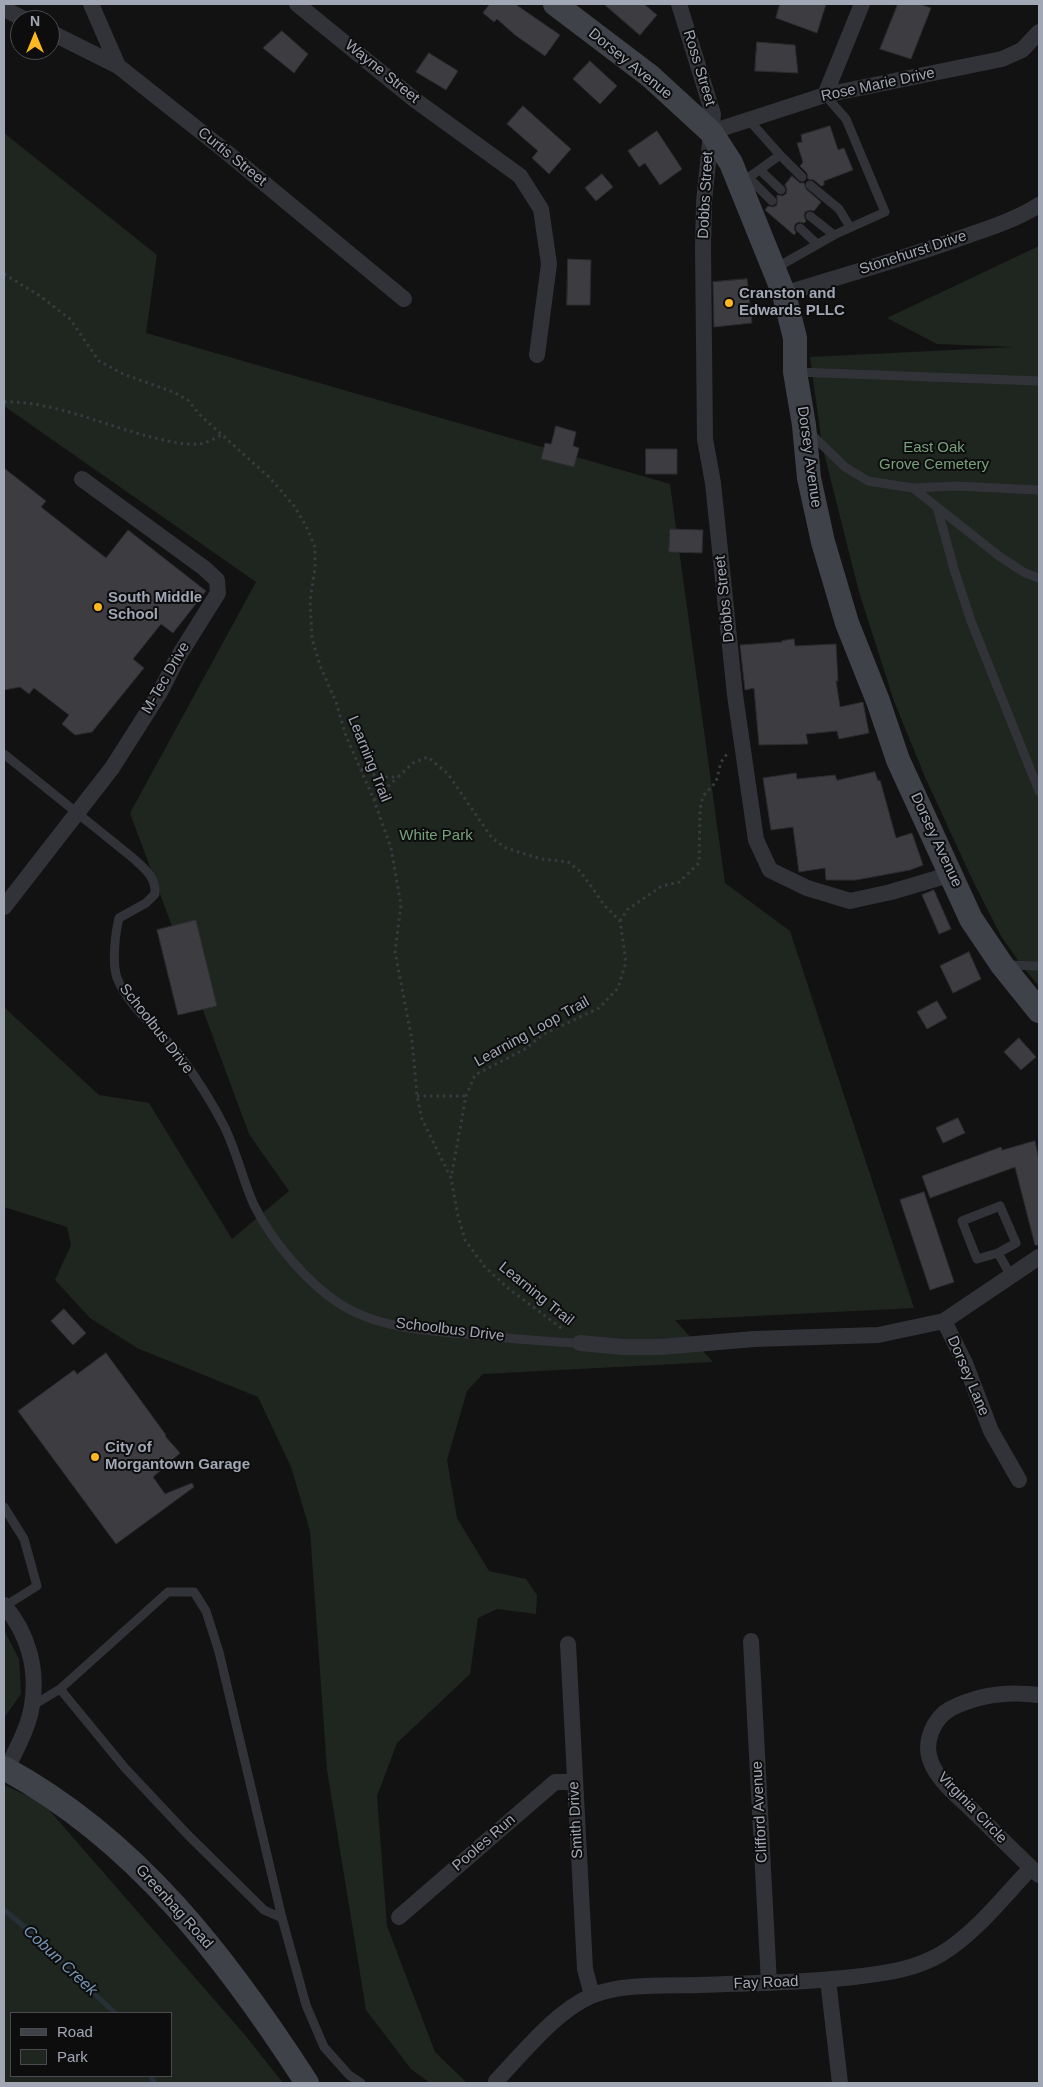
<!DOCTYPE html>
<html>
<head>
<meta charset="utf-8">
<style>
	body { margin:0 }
	#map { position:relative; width:1043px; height:2087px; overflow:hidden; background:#121213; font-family:Arial,sans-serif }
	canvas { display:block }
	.frame { position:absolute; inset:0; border:5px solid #a2a7b5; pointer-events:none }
	.legend { position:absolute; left:10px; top:2012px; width:162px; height:65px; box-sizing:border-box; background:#0d0d0e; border:1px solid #494b51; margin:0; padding:6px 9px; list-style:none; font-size:15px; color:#a2a7b5 }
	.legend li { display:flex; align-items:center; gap:10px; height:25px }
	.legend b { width:25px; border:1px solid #494b51 }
	.north { position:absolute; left:10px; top:10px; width:50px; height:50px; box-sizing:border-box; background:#0d0d0e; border:1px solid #494b51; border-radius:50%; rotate:0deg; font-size:14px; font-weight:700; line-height:20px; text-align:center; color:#a2a7b5 }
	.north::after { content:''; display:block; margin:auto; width:18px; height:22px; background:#fcb721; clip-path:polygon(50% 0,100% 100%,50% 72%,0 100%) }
</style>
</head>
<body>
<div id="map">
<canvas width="1043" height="2087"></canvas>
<div class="frame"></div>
<ul class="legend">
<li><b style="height:6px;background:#404249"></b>Road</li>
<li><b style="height:14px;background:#1e261f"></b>Park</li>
</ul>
<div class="north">N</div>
</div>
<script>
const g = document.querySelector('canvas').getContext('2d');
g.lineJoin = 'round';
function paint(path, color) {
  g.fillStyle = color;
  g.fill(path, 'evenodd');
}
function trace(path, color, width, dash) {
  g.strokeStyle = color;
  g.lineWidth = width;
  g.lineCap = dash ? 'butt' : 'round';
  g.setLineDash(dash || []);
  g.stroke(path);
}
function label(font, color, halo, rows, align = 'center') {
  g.font = font + ' Arial,sans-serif';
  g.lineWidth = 4;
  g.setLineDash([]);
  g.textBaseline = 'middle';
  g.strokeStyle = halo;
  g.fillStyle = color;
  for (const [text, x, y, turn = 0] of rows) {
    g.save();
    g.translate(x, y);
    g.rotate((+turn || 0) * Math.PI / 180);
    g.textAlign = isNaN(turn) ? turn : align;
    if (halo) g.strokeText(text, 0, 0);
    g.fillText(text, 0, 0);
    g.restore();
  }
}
paint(new Path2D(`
	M 4,133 L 157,255 L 146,333 L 670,484 L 725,883 L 790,931 L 914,1308 L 675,1320 L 713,1362 L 483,1374 L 467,1391 L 447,1460 L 457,1518 L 489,1571 L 526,1579 L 537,1595 L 536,1614 L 497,1609 L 478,1618 L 470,1674 L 397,1743 L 377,1796 L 387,1926 L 435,2052 L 467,2083 L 430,2083 L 411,2069 L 366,2010 L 327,1770 L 310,1531 L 291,1467 L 258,1397 L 137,1348 L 90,1318 L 55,1280 L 71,1245 L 67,1227 L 4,1207 L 4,1010 L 5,1008 L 99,1095 L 149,1103 L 232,1239 L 289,1191 L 249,1134 L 130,813 L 256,582 L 4,406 Z
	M 1039,246 L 1039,986 L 1022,966 L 1001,936 L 972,879 L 925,777 L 894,701 L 859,592 L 822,445 L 810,357 L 1013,347 L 937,344 L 887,318 Z
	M 4,1630 L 19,1659 L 21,1694 L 4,1718 Z
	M 4,1785 L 43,1803 L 245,2035 L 283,2083 L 4,2083 ZM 11,2013 L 171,2013 L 171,2076 L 11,2076 Z`), '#1e261f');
trace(new Path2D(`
	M 4,1910 L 48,1946 L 72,1973 L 115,2013
	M 151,2076 L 154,2083`), '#273037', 5);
const building = new Path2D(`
	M 490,4 L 515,4 L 560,35 L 545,56 L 515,35 L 497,19 L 494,22 L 483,13 Z
	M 604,4 L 644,4 L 657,15 L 640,35 Z
	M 780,4 L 826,4 L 817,33 L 776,18 Z
	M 898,4 L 919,4 L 931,8 L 911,59 L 880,49 Z
	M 282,31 L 308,54 L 294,73 L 263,48 Z
	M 757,42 L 795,45 L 798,73 L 755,71 Z
	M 429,53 L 458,71 L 446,90 L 416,72 Z
	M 590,61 L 617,86 L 600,104 L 573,79 Z
	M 523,106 L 571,149 L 549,174 L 532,158 L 538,151 L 507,124 Z
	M 830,126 L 838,150 L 844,148 L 853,170 L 824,181 L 824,185 L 821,186 L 814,180 L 808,179 L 807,173 L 800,166 L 803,162 L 797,143 L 802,142 L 801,135 Z
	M 657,131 L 682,169 L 660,185 L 645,163 L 639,167 L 628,151 Z
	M 602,174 L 613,187 L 596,201 L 585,188 Z
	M 792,176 L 800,183 L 804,183 L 806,189 L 821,202 L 814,211 L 810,210 L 805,212 L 804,216 L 806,221 L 804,223 L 799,222 L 795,224 L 794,229 L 796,233 L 794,235 L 765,210 L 768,206 L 773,207 L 777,205 L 777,195 L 782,196 L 786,194 L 787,189 L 785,185 Z
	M 568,259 L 591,260 L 590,305 L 567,305 Z
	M 747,279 L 752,323 L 714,327 L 713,282 Z
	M 556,426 L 576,432 L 573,446 L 579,448 L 574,467 L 541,459 L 545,443 L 551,444 Z
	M 646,449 L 677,449 L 677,474 L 646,474 Z
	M 4,468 L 46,501 L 41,507 L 106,558 L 128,530 L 206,591 L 173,633 L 161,624 L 133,659 L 144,668 L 92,732 L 75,735 L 62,724 L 69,715 L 34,688 L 29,694 L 20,687 L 4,690 Z
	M 670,529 L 703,530 L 702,553 L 669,552 Z
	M 794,639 L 795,646 L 836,644 L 838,681 L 836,681 L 840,707 L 863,702 L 869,733 L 839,739 L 837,731 L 806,734 L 808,744 L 759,745 L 754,688 L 745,690 L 740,645 L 782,642 L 782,641 Z
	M 875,772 L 878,781 L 880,780 L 896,838 L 912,833 L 923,865 L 910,870 L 856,880 L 826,880 L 825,868 L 799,872 L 793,827 L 771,830 L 763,778 L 796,773 L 797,779 L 835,775 L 837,780 Z
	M 934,890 L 951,929 L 939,934 L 922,895 Z
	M 196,920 L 217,1006 L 178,1015 L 157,930 Z
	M 969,952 L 981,979 L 953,993 L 940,966 Z
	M 937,1001 L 947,1018 L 927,1029 L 917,1012 Z
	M 1019,1038 L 1036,1057 L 1021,1070 L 1004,1052 Z
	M 958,1118 L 965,1133 L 943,1143 L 936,1128 Z
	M 1035,1141 L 1039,1160 L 1039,1245 L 1035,1245 L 1015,1167 L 930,1198 L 922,1176 L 1001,1147 L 1002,1150 Z
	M 924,1192 L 954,1282 L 930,1290 L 900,1200 Z
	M 64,1309 L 86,1333 L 73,1345 L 51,1321 Z
	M 106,1353 L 166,1435 L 165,1436 L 180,1453 L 153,1477 L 165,1494 L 192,1483 L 194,1487 L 116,1544 L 18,1411 L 74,1370 L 77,1374 Z`);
paint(building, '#3c3c41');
trace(building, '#2c2b2f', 1);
trace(new Path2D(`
	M 4,274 L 40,296 L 70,319 L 99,361 L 123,374 L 173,392 L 188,400 L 200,415 L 270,478 L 294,506 L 306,526 L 315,547 L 315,568 L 310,601 L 312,639 L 321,668 L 336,702 L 346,736 L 374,800 L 391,848 L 401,905 L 395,952 L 412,1040 L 417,1096 L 422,1119 L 451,1178 L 458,1216 L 465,1240 L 485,1267 L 509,1289 L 564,1330
	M 4,402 C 53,401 103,425 151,437 C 167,441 184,445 200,444 C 207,443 215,438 222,435
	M 361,769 L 379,777 L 398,777 L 413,763 L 428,757 L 448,774 L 492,838 L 506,848 L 541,859 L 568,862 L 581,872 L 605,906 L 620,921 L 626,962 L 618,988 L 599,1008 L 544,1034 L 525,1049 L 475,1075 L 466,1096 L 451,1178
	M 374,800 L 398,777
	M 620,921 L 628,909 L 662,886 L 679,882 L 699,863 L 700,809 L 703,796 L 716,782 L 721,762 L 727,754
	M 417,1096 L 466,1096`), '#383a40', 3, [2.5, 4]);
trace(new Path2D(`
	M 749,120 L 780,155 L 802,177
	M 760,170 L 781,190
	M 749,178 L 772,201
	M 741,183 L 780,155
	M 810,185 L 839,209 L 850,227
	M 810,216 L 834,235
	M 800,228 L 817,244
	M 774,269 L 834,235 L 885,212 L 846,119 L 825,95
	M 796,372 L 1039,381
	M 810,433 L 845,467 L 868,481 L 913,488 L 999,556 L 1025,573 L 1039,578
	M 913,488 L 955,486 L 1039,490
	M 937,507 L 954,569 L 971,621 L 1039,791
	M 4,754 L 133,858 C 145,869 156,877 155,894 L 146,903 L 119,918 C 115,934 112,963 117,978 C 130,1010 161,1030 181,1057 C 197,1079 213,1104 225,1128 C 237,1153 243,1181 254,1205 C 271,1240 307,1283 340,1304 C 382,1331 438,1331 486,1336 C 517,1339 549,1342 580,1343
	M 1007,965 L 1039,966
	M 998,1253 L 977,1259 L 962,1221 L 1000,1206 L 1016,1243 L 998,1253 L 1011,1276
	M 4,1507 L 24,1539 L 37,1586 L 5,1606
	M 60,1689 L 125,1768 L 188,1835 L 264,1910 L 282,1918
	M 32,1706 L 60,1689 L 168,1592 L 194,1592 L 206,1611 L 219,1652 L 282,1918 L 306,2005 L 324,2047 L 349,2075 L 361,2083`), '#323338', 9);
trace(new Path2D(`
	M 91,4 L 118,66
	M 297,4 L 415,100 L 520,176 L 541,209 L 549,264 L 537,355
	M 679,4 L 713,114 L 704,202 L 703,248 L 705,439 L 713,483 L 735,695 L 756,840 L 770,870 L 807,888 L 850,901 L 891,892 L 952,874
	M 4,9 L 26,20
	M 50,32 L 118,66 L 224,150 L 404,299
	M 825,95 L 862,4
	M 711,132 L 825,95 L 1002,59 L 1022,50 L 1039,32
	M 784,294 C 841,276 899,260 955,240 C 983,230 1014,221 1039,205
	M 4,907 L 112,768 L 159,694 L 178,657 L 218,593 L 217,580 L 204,568 L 82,479
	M 944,1321 L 965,1363 L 991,1431 L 1019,1480
	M 580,1343 L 622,1347 L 661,1347 L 754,1339 L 878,1335 L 944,1321 L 1039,1257
	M 4,1605 C 28,1633 38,1669 32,1705 C 29,1727 16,1749 7,1769
	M 751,1641 L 769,1983
	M 568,1644 L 585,1969 L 592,1995
	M 1039,1875 C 1016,1854 995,1832 973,1811 C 959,1797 938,1781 931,1762 C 923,1743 933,1719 950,1709 C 977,1695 1009,1691 1039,1695
	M 399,1917 L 555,1782 L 574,1782
	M 828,1980 L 840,2083
	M 496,2081 C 523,2053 555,2012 591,1996 C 621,1983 667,1986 700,1985 C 751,1983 803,1983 854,1977 C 885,1973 914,1970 941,1954 C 975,1934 1004,1896 1031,1868`), '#323338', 16);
trace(new Path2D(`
	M 555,4 L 650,76 L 711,132 L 731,163 L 784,294 L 795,338 L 795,372 L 804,425 L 809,478 L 823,542 L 847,623 L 878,701 L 898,760 L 971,919 L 1002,965 L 1039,1011
	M 4,1768 C 137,1840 227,1959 307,2083`), '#404249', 24);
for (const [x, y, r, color] of [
	[729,303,5,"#fcb721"],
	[98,607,5,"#fcb721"],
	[95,1457,5,"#fcb721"]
]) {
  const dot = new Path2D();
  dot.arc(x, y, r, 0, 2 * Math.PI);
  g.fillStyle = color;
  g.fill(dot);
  trace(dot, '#0d0d0e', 2);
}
label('15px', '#a2a7b5', '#0d0d0e', [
	["Dorsey Avenue",630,64,39],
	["Ross Street",699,68,73],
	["Wayne Street",382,72,39],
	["Rose Marie Drive",878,85,-12],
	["Curtis Street",232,157,39],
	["Dobbs Street",706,195,-87],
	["Stonehurst Drive",913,253,-18],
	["Dorsey Avenue",809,457,82],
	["Dobbs Street",725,599,-96],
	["M-Tec Drive",166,678,-60],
	["Learning Trail",369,759,68],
	["Dorsey Avenue",936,840,65],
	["Schoolbus Drive",156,1029,52],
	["Learning Loop Trail",532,1032,-29],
	["Learning Trail",536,1294,39],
	["Schoolbus Drive",450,1330,7],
	["Dorsey Lane",968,1376,67],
	["Virginia Circle",972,1808,46],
	["Clifford Avenue",760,1812,-93],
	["Smith Drive",576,1820,-93],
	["Pooles Run",484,1843,-41],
	["Greenbag Road",174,1907,48],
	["Fay Road",766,1983,-2]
]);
label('bold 15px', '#a2a7b5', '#0d0d0e', [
	["Cranston and",739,294],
	["Edwards PLLC",739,311],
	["South Middle",108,598],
	["School",108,615],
	["City of",105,1448],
	["Morgantown Garage",105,1465]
], 'left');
label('15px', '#78a17b', '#0d0d0e', [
	["East Oak",934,448],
	["Grove Cemetery",934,465],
	["White Park",436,836]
]);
label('italic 16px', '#7695b3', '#0d0d0e', [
	["Cobun Creek",60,1961,43]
]);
</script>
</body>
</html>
